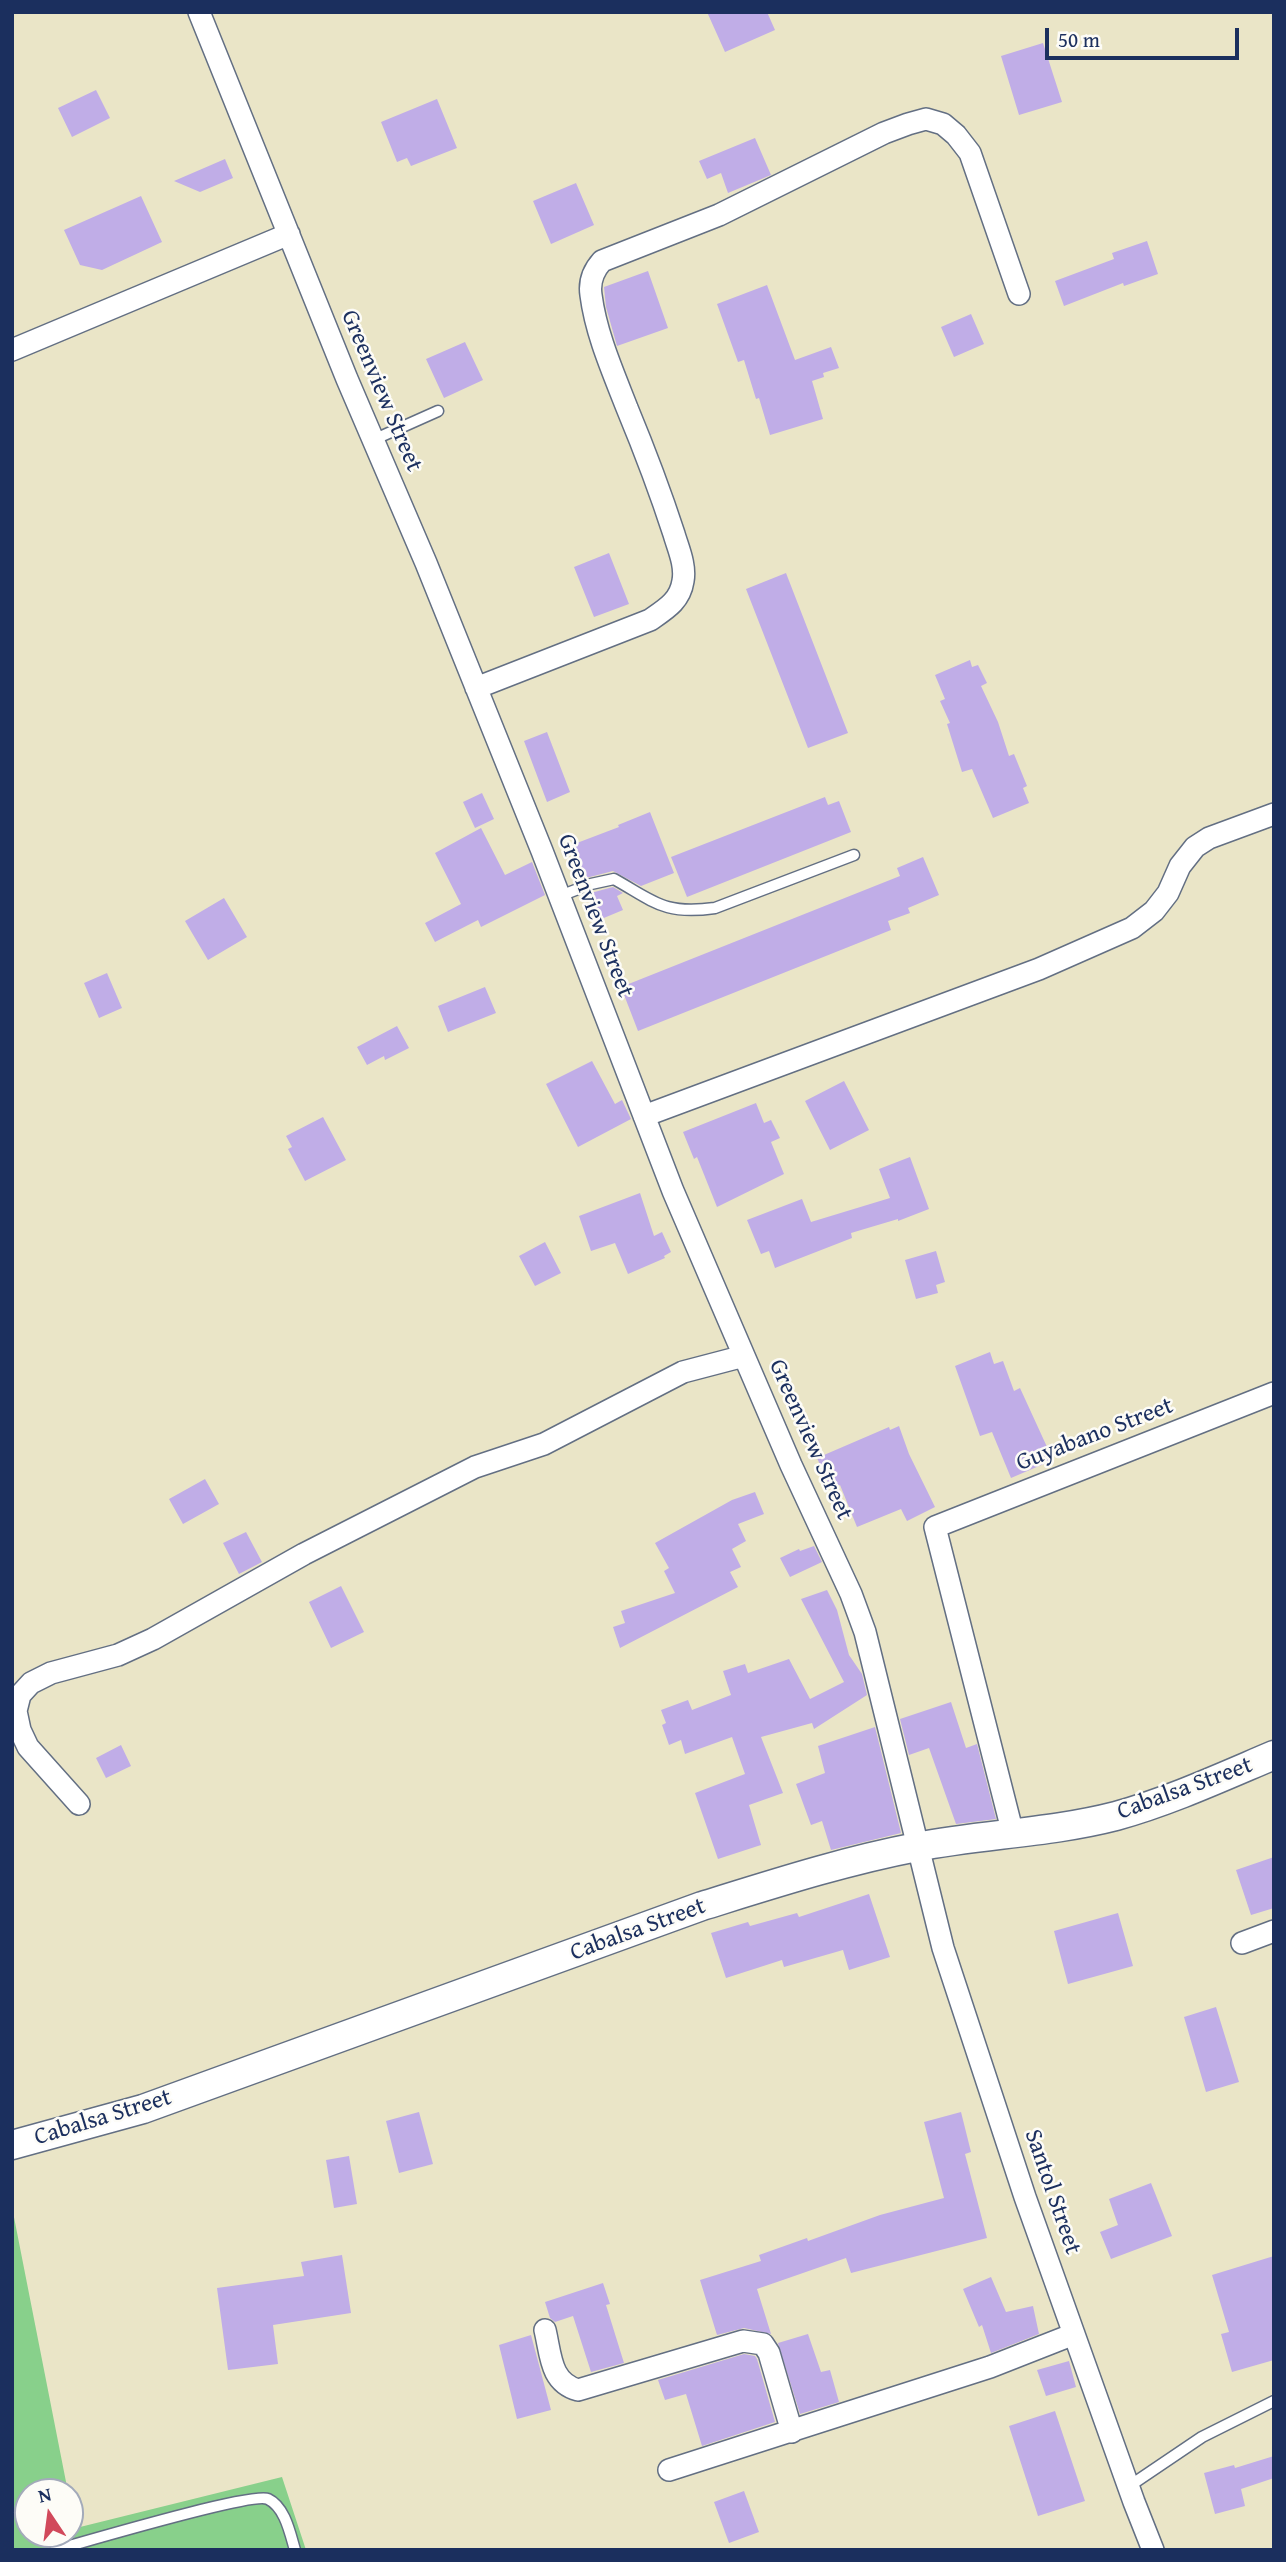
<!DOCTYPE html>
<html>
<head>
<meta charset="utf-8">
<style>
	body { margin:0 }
	#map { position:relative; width:1286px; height:2562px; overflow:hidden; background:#eae5c7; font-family:"Gentium Book Plus",serif }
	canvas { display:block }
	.frame { position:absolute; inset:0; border:14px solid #1b2f5e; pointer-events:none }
	.north { position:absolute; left:14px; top:2478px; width:70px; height:70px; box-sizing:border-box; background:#fdfcf7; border:2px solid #a3aaba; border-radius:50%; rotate:347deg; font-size:19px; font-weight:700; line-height:28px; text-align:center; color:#1b2f5e }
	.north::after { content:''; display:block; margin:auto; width:24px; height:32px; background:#d1495b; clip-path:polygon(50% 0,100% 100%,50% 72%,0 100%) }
	.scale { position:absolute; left:1045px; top:28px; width:194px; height:32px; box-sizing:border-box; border:4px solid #1b2f5e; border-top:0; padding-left:9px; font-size:21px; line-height:24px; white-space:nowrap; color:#1b2f5e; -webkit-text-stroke:5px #fdfcf7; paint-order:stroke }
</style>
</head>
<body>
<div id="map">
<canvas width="1286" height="2562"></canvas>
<div class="frame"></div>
<div class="north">N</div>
<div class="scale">50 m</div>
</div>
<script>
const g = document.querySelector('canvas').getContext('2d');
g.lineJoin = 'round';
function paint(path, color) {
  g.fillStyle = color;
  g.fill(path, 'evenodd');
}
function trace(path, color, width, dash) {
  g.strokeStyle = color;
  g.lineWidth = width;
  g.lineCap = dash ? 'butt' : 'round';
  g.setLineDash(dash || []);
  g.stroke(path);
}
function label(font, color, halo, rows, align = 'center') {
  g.font = font + ' "Gentium Book Plus",serif';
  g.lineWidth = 5;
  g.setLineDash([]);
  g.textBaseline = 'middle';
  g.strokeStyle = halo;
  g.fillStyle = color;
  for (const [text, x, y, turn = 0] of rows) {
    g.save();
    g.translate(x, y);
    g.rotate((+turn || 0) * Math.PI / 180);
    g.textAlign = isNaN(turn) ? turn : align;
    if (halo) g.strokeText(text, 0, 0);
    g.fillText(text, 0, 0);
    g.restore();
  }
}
paint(new Path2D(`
	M 12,2207 L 68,2492 L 28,2492 L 28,2534 L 70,2534 L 70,2500 L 76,2528 L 282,2477 L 306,2550 L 12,2550 Z`), '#88d08b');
paint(new Path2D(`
	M 707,12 L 767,12 L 775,30 L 725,52 Z
	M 1043,43 L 1062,102 L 1019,115 L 1001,56 Z
	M 96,90 L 110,118 L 72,137 L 58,108 Z
	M 437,99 L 457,148 L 411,166 L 407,158 L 397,162 L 381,122 Z
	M 755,138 L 771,175 L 728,193 L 721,173 L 707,179 L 699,161 Z
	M 225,159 L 233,178 L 200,192 L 174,181 Z
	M 576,183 L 594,225 L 551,244 L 533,201 Z
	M 141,196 L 162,242 L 102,270 L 80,265 L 64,230 Z
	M 1147,241 L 1158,274 L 1124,286 L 1123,283 L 1064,306 L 1055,281 L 1114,259 L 1112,253 Z
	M 648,271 L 668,328 L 617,346 L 606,307 L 604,287 Z
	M 767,285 L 795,360 L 831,347 L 839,368 L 823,373 L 824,377 L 812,381 L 823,419 L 770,435 L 759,398 L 756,399 L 744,360 L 738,362 L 717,304 Z
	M 971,314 L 984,344 L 954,357 L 941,327 Z
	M 465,342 L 483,380 L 444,398 L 426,359 Z
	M 609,553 L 629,604 L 594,617 L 574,567 Z
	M 786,573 L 848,733 L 808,748 L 746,589 Z
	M 970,660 L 972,667 L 978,665 L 987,683 L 981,686 L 998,722 L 1009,756 L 1014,754 L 1027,786 L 1023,788 L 1029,803 L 993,818 L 972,769 L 962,772 L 947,724 L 950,723 L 940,701 L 945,699 L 935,675 Z
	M 547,732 L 570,792 L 547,802 L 524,741 Z
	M 482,793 L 494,819 L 475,828 L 463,802 Z
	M 825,797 L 828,805 L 839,801 L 851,832 L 687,897 L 671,857 Z
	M 650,812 L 674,873 L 641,886 L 613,871 L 582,879 L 569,846 L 619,827 L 618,825 Z
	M 481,828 L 505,875 L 532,862 L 545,895 L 481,927 L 478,920 L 435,942 L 425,923 L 461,904 L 435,853 Z
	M 923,857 L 939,895 L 908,908 L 910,913 L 888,921 L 891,930 L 638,1031 L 621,987 L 900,876 L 897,868 Z
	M 613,887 L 623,893 L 617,896 L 623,910 L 599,920 L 587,894 Z
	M 224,898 L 247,937 L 208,960 L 185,921 Z
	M 107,973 L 122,1008 L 99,1018 L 84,983 Z
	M 485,987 L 496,1013 L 448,1032 L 438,1006 Z
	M 397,1026 L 409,1048 L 385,1060 L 384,1056 L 367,1065 L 357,1047 Z
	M 592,1061 L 615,1104 L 622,1100 L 631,1119 L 578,1147 L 546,1084 Z
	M 844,1081 L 869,1130 L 830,1150 L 805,1101 Z
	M 756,1103 L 764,1123 L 771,1120 L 780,1138 L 771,1142 L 784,1174 L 717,1207 L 697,1157 L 694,1159 L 683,1132 Z
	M 323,1117 L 346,1160 L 305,1181 L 288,1149 L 292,1147 L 286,1136 Z
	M 910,1157 L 929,1209 L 898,1221 L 898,1219 L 851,1233 L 852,1238 L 775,1268 L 769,1251 L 761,1254 L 747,1220 L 802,1199 L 811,1222 L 890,1198 L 879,1169 Z
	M 640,1193 L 654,1236 L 662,1232 L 671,1252 L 664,1256 L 665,1258 L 628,1274 L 615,1243 L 591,1251 L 579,1216 Z
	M 545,1242 L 561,1273 L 535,1286 L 519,1256 Z
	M 936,1251 L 945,1282 L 936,1285 L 938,1293 L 916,1299 L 905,1260 Z
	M 990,1352 L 994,1364 L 1003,1361 L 1014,1391 L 1020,1388 L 1053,1460 L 1011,1478 L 992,1432 L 980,1436 L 955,1366 Z
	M 899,1426 L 909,1454 L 935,1507 L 907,1521 L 901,1509 L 857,1527 L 840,1485 L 831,1489 L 817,1458 L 889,1427 L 890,1430 Z
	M 205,1479 L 219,1504 L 183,1524 L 169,1499 Z
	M 755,1492 L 764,1514 L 738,1524 L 746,1541 L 732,1549 L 741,1567 L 730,1572 L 738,1587 L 620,1648 L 613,1627 L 625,1623 L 621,1611 L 675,1593 L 664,1571 L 669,1568 L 655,1543 L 732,1500 Z
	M 246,1532 L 262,1562 L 239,1574 L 223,1543 Z
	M 814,1546 L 822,1562 L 790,1577 L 780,1558 L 799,1549 L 800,1551 Z
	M 341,1586 L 364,1632 L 331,1648 L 309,1602 Z
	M 827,1590 L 837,1610 L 849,1655 L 862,1674 L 867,1695 L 814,1729 L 812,1723 L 761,1737 L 783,1793 L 749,1805 L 761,1845 L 718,1859 L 695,1793 L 745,1774 L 732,1737 L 685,1754 L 681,1740 L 669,1745 L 662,1725 L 666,1723 L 661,1710 L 688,1700 L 692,1710 L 731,1695 L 723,1671 L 745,1664 L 748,1673 L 789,1659 L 810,1699 L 844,1682 L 801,1599 Z
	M 951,1702 L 966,1748 L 977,1744 L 996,1819 L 956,1824 L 929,1748 L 909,1755 L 900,1719 Z
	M 875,1727 L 901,1833 L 831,1850 L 822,1821 L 811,1825 L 796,1784 L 825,1773 L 818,1746 Z
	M 121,1745 L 131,1766 L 106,1778 L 96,1758 Z
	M 1274,1857 L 1274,1908 L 1251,1915 L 1236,1870 Z
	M 869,1894 L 890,1957 L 849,1970 L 843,1950 L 784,1967 L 782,1960 L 726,1978 L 711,1933 L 748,1922 L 750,1926 L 797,1913 L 799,1917 Z
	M 1118,1913 L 1133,1966 L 1068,1984 L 1054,1931 Z
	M 1216,2007 L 1239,2082 L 1206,2092 L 1184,2017 Z
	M 419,2112 L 433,2164 L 399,2173 L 386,2121 Z
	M 961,2112 L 971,2152 L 965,2154 L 987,2238 L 851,2273 L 846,2258 L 757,2289 L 771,2334 L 744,2328 L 717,2335 L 700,2280 L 761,2261 L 759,2255 L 807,2238 L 808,2241 L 880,2215 L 944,2198 L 924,2122 Z
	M 349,2156 L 357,2204 L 334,2208 L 326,2160 Z
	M 1151,2183 L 1172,2236 L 1111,2259 L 1100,2232 L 1118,2225 L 1109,2199 Z
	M 342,2255 L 351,2313 L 273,2325 L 278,2364 L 228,2370 L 217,2288 L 304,2276 L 301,2262 Z
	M 1274,2256 L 1274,2360 L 1232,2372 L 1221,2334 L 1229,2332 L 1212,2275 Z
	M 991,2277 L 1006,2312 L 1033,2306 L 1039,2334 L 991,2353 L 982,2325 L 979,2327 L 963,2289 Z
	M 603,2283 L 610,2304 L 606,2305 L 624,2363 L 591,2372 L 573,2316 L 555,2322 L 550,2318 L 545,2302 Z
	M 808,2334 L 821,2372 L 830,2370 L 839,2402 L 800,2414 L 778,2343 Z
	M 531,2335 L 551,2410 L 517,2419 L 499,2345 Z
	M 744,2354 L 755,2356 L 757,2359 L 775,2422 L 702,2446 L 686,2394 L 665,2400 L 658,2380 Z
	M 1069,2361 L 1076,2387 L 1046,2396 L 1037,2370 Z
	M 1055,2411 L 1085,2501 L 1038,2516 L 1009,2426 Z
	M 1274,2456 L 1274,2478 L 1241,2489 L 1245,2506 L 1215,2514 L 1204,2473 L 1234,2465 L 1235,2468 Z
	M 744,2491 L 759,2532 L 729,2543 L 714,2502 Z`), '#c0ade7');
const service = new Path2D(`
	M 373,440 L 438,411
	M 560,896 L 591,884 L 614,879 C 655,902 664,915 715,908 L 854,855
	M 1128,2487 L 1202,2437 L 1274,2401
	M 55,2550 C 84,2542 252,2492 268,2499 C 285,2507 290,2533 295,2550`);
const minor = new Path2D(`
	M 199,12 L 347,379 L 426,563 L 542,851 L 673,1191 L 791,1465 L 851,1594 L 865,1632 L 943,1948 L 1025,2197 L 1134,2502 L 1153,2550
	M 12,350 L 289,234
	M 476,688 L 650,620 C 666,609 680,601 683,581 C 686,565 678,548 674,534 C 660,491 644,449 627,408 C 613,372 596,334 591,295 C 589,282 593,271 602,261 L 719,215 L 884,133 L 908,124 L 926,119 L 943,124 L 956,135 L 970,153 L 1019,294
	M 644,1116 L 1039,969 L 1132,928 L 1154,911 L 1168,893 L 1180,866 L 1195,847 L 1209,838 L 1274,814
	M 79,1804 L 28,1747 L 20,1730 L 16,1711 L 20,1695 L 31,1683 L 51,1673 L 118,1655 L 153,1639 L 304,1554 L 475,1467 L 544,1444 L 683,1372 L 744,1356
	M 1013,1834 L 935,1527 L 1274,1393
	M 1242,1943 L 1274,1931
	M 545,2330 C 551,2355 550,2382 578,2390 L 743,2341 L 763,2344 L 769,2353 L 792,2432
	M 669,2470 L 990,2367 L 1074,2334`);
const tertiary = new Path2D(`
	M 12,2145 L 143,2109 L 702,1906 C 773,1884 844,1861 917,1847 C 983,1834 1050,1833 1116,1816 C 1170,1801 1222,1777 1274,1755`);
trace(service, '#636f83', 13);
trace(minor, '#636f83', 24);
trace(tertiary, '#636f83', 31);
trace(service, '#fff', 10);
trace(minor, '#fff', 21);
trace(tertiary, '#fff', 28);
label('24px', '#1b2f5e', '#fdfcf7', [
	["Greenview Street",381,391,67],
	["Greenview Street",595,916,69],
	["Guyabano Street",1095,1435,-21],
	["Greenview Street",810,1440,66],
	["Cabalsa Street",1185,1789,-20],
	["Cabalsa Street",638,1930,-20],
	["Cabalsa Street",103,2118,-17],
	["Santol Street",1052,2192,71]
]);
</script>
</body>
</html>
